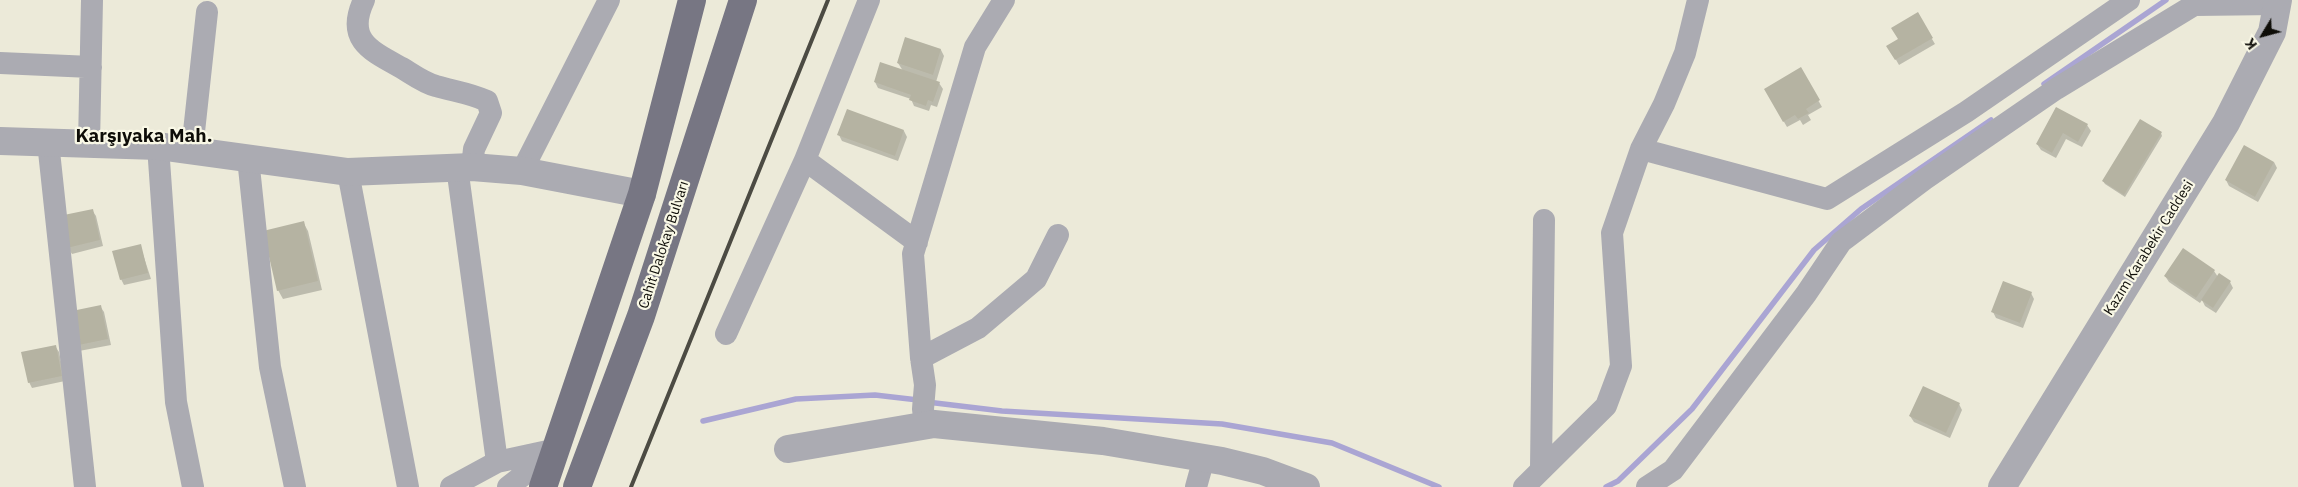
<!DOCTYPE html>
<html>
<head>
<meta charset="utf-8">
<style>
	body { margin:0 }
	#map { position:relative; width:2298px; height:487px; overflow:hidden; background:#ecead9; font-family:"IBM Plex Sans",sans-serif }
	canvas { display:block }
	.north { position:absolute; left:2238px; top:10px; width:50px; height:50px; -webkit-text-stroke:4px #f9f8e6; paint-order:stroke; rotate:233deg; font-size:14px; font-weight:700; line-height:20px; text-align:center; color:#0e0d08 }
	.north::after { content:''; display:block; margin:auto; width:18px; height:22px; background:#0e0d08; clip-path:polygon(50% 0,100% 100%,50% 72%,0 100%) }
</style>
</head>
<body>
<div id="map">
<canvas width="2298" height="487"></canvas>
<div class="north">K</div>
</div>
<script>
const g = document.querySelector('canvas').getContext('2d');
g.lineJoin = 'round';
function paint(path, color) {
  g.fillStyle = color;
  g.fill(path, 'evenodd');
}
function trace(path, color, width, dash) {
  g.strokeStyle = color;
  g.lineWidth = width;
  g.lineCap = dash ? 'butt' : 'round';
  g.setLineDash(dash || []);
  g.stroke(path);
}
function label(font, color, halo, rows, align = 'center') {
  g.font = font + ' "IBM Plex Sans",sans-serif';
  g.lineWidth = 4.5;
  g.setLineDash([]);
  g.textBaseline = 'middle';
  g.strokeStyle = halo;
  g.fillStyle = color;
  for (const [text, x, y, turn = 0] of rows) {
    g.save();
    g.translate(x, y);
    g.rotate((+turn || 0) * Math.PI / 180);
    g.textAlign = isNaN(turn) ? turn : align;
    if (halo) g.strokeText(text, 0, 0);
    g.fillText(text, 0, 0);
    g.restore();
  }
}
paint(new Path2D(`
	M 1917,14 L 1935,44 L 1899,65 L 1888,46 L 1899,40 Z
	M 906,39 L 941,50 L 944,56 L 936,82 L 939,83 L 943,89 L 937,107 L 931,105 L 929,111 L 914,106 L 911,99 L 878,88 L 875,82 L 903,71 L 898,63 Z
	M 1800,69 L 1822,107 L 1808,115 L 1811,120 L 1803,125 L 1800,120 L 1787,127 L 1765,89 Z
	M 2056,108 L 2087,125 L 2091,131 L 2082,147 L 2066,139 L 2056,158 L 2041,150 L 2037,144 Z
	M 904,131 L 907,137 L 898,161 L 842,141 L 839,135 Z
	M 2161,133 L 2162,136 L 2125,197 L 2105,184 L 2103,181 Z
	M 2274,162 L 2277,168 L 2258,202 L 2229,186 L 2226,180 Z
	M 92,210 L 96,216 L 103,246 L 72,254 L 68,248 Z
	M 303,222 L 308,231 L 322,290 L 283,299 L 278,290 Z
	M 140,245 L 151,279 L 124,285 L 121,279 Z
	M 2214,271 L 2218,277 L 2230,282 L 2233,288 L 2216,313 L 2205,306 L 2202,300 L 2200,303 L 2169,282 L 2165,276 Z
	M 2031,293 L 2034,299 L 2023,328 L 1996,318 L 1993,312 Z
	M 100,306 L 104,312 L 111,345 L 79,351 L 75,346 Z
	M 55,346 L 59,352 L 65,381 L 32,388 L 29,382 Z
	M 1959,404 L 1962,410 L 1950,438 L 1914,422 L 1910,416 Z`), '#0003');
trace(new Path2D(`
	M 2044,84 L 2166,0
	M 927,402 L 1002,411 L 1222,424 L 1332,443 L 1439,487
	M 703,421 L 796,399 L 875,395 L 918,400
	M 1606,487 L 1618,481 L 1692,409 L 1814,250 L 1861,209 L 1991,120`), '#aaa5d3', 5.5);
paint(new Path2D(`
	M 1918,12 L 1933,38 L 1895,60 L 1886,46 L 1898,39 L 1891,28 Z
	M 905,37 L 941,49 L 933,75 L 897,63 Z
	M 880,62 L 940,82 L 933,102 L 928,100 L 926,106 L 909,100 L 911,95 L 874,82 Z
	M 1801,67 L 1820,100 L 1806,109 L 1809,113 L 1798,119 L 1795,115 L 1783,122 L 1764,89 Z
	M 2056,107 L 2088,124 L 2078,142 L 2063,133 L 2052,153 L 2036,144 Z
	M 847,109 L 904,130 L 895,156 L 837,135 Z
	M 2140,119 L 2162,132 L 2124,195 L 2102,181 Z
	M 2244,145 L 2274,162 L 2255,197 L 2225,180 Z
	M 93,209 L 100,240 L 67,248 L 59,216 Z
	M 304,221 L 318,281 L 277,291 L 263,231 Z
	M 141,244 L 148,273 L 120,280 L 112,251 Z
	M 2183,248 L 2215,270 L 2196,298 L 2164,276 Z
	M 2219,273 L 2231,281 L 2213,308 L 2201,300 Z
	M 2003,281 L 2032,292 L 2020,323 L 1991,312 Z
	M 101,305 L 108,339 L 74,346 L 67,312 Z
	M 56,345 L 62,376 L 28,383 L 21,352 Z
	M 1923,386 L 1960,403 L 1946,433 L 1909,416 Z`), '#b5b3a2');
trace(new Path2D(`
	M 364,0 C 345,40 371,51 402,68 C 412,74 424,83 436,86 C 453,91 470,93 487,101 L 491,113 L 474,149 L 472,167
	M 0,63 L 91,67
	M 48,142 L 85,487
	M 89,144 L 92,0
	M 158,146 L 176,402 L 193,487
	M 1641,149 L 1827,199 L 1966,112 L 2129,0
	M 192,150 L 207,12
	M 248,158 L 270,367 L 295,487
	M 805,160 L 917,242
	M 457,167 L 497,462
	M 522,171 L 609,0
	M 348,172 L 408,487
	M 726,334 L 805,160 L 869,0
	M 921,358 L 978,328 L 1036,279 L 1058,235
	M 925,425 L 923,409 L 925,385 L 921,358 L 913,254 L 975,47 L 1004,0
	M 1541,468 L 1544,220
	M 451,487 L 497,462 L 557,449
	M 508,487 L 552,453
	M 1196,487 L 1204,458
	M 1524,487 L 1606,406 L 1621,366 L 1612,233 L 1641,149 L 1664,104 L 1685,53 L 1698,0
	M 1647,487 L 1673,470 L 1806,294 L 1841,242 L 1925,179 L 2056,89 L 2194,5 L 2277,4`), '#ababb2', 22);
trace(new Path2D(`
	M 0,141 L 158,146 L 348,172 L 472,167 L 522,171 L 642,194
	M 788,449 L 934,424 L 1103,441 L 1222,461 L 1263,471 L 1306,487
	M 2002,487 L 2226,123 L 2272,32 L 2278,0`), '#ababb2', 28);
trace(new Path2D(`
	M 543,487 L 642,194 L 692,0
	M 577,487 L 641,316 L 743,0`), '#777683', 28);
trace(new Path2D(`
	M 631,487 L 828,0`), '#4c4b43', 4);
label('14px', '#0e0d08', '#f9f8e6', [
	["Cahit Dalokay Bulvarı",664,245,-72],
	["Kazım Karabekir Caddesi",2149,248,-58]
]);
label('bold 19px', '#0e0d08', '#f9f8e6', [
	["Karşıyaka Mah.",144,137]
]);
</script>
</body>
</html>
